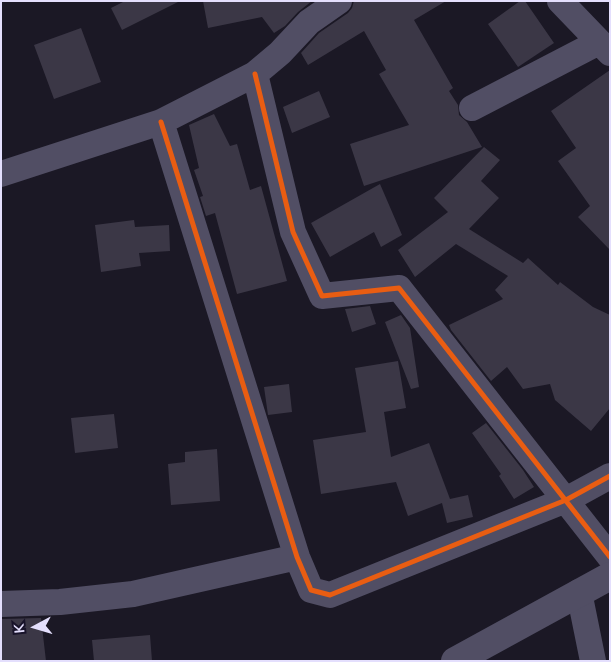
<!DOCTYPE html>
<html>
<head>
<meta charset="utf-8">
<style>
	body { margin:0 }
	#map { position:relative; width:611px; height:662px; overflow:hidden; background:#1b1825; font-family:"Nunito Sans",sans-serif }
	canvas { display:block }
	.frame { position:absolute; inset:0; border:2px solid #e4dffd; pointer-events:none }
	.north { position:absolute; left:10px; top:602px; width:50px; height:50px; -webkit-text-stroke:4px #18132a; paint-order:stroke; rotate:264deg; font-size:14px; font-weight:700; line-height:20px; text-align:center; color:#e4dffd }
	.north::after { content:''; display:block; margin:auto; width:18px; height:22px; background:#e4dffd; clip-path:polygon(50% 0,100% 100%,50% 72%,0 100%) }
</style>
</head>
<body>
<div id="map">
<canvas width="611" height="662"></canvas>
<div class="frame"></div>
<div class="north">K</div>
</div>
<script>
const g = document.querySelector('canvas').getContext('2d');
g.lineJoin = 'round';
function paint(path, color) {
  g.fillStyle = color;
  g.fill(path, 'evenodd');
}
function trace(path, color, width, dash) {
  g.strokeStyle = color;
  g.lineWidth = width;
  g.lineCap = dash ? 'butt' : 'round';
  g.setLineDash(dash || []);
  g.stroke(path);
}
paint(new Path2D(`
	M 125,1 L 180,1 L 122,30 L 111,8 Z
	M 203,1 L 312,1 L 298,12 L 285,26 L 274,33 L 262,17 L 208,28 Z
	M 354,1 L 446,1 L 414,20 L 453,88 L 449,91 L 458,105 L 459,115 L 467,122 L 482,147 L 364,186 L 350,144 L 409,125 L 379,74 L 386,70 L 364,31 L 308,65 L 301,53 L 319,33 L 348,13 L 352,8 Z
	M 520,1 L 525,1 L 554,43 L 518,67 L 488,24 Z
	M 81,28 L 101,82 L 54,99 L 34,45 Z
	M 610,70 L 610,250 L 578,217 L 590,206 L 558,161 L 576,148 L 551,111 Z
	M 319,91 L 330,117 L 292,133 L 283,107 Z
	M 214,114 L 230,146 L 237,144 L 250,190 L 261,186 L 287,281 L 237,294 L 215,213 L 206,216 L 200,197 L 203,196 L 194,170 L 199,168 L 189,125 Z
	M 484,147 L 500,160 L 481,181 L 499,198 L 469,229 L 523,263 L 528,258 L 558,285 L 560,282 L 593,307 L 610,315 L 610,408 L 591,431 L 555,400 L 550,384 L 523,389 L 507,367 L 491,381 L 451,330 L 449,325 L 503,299 L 495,290 L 508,276 L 456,244 L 415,277 L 398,250 L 448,212 L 434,198 Z
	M 380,184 L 402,235 L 381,247 L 374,232 L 330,257 L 311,223 Z
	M 134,220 L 135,227 L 169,225 L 170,251 L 139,253 L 141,266 L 101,272 L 95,225 Z
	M 370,306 L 376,324 L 352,332 L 345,309 Z
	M 401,315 L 410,328 L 419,387 L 411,389 L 385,322 Z
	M 398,361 L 406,408 L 384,412 L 391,457 L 429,443 L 450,499 L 468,495 L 473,517 L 447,523 L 442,503 L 408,516 L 396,482 L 321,494 L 313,440 L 366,432 L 355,368 Z
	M 289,384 L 292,412 L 268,415 L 264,387 Z
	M 114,414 L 118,448 L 75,453 L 71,418 Z
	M 486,423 L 523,470 L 534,487 L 514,499 L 499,476 L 501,474 L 472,433 Z
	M 217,449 L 220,501 L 171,505 L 168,464 L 185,462 L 185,452 Z
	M 41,618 L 46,661 L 1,661 L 1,619 Z
	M 150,635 L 152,661 L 94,661 L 92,640 Z`), '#3b3746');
trace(new Path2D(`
	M 560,1 L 610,53
	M 255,74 L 293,232 L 322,296 L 399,288 L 610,557
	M 472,108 L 599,42
	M 161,122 L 297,557 L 311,590 L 330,595 L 566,500 L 610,476
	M 1,174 L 161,122 L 255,74 L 280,53 L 309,22 L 339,1
	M 579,592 L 593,661
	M 1,604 L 60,602 L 133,594 L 297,557`), '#514e64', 26);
trace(new Path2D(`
	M 455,661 L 610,576`), '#514e64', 28);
trace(new Path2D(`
	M 255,74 L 293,232 L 322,296 L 399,288 L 610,557
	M 161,122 L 297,557 L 311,590 L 330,595 L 566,500 L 610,476`), '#e95d12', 5);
</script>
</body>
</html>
